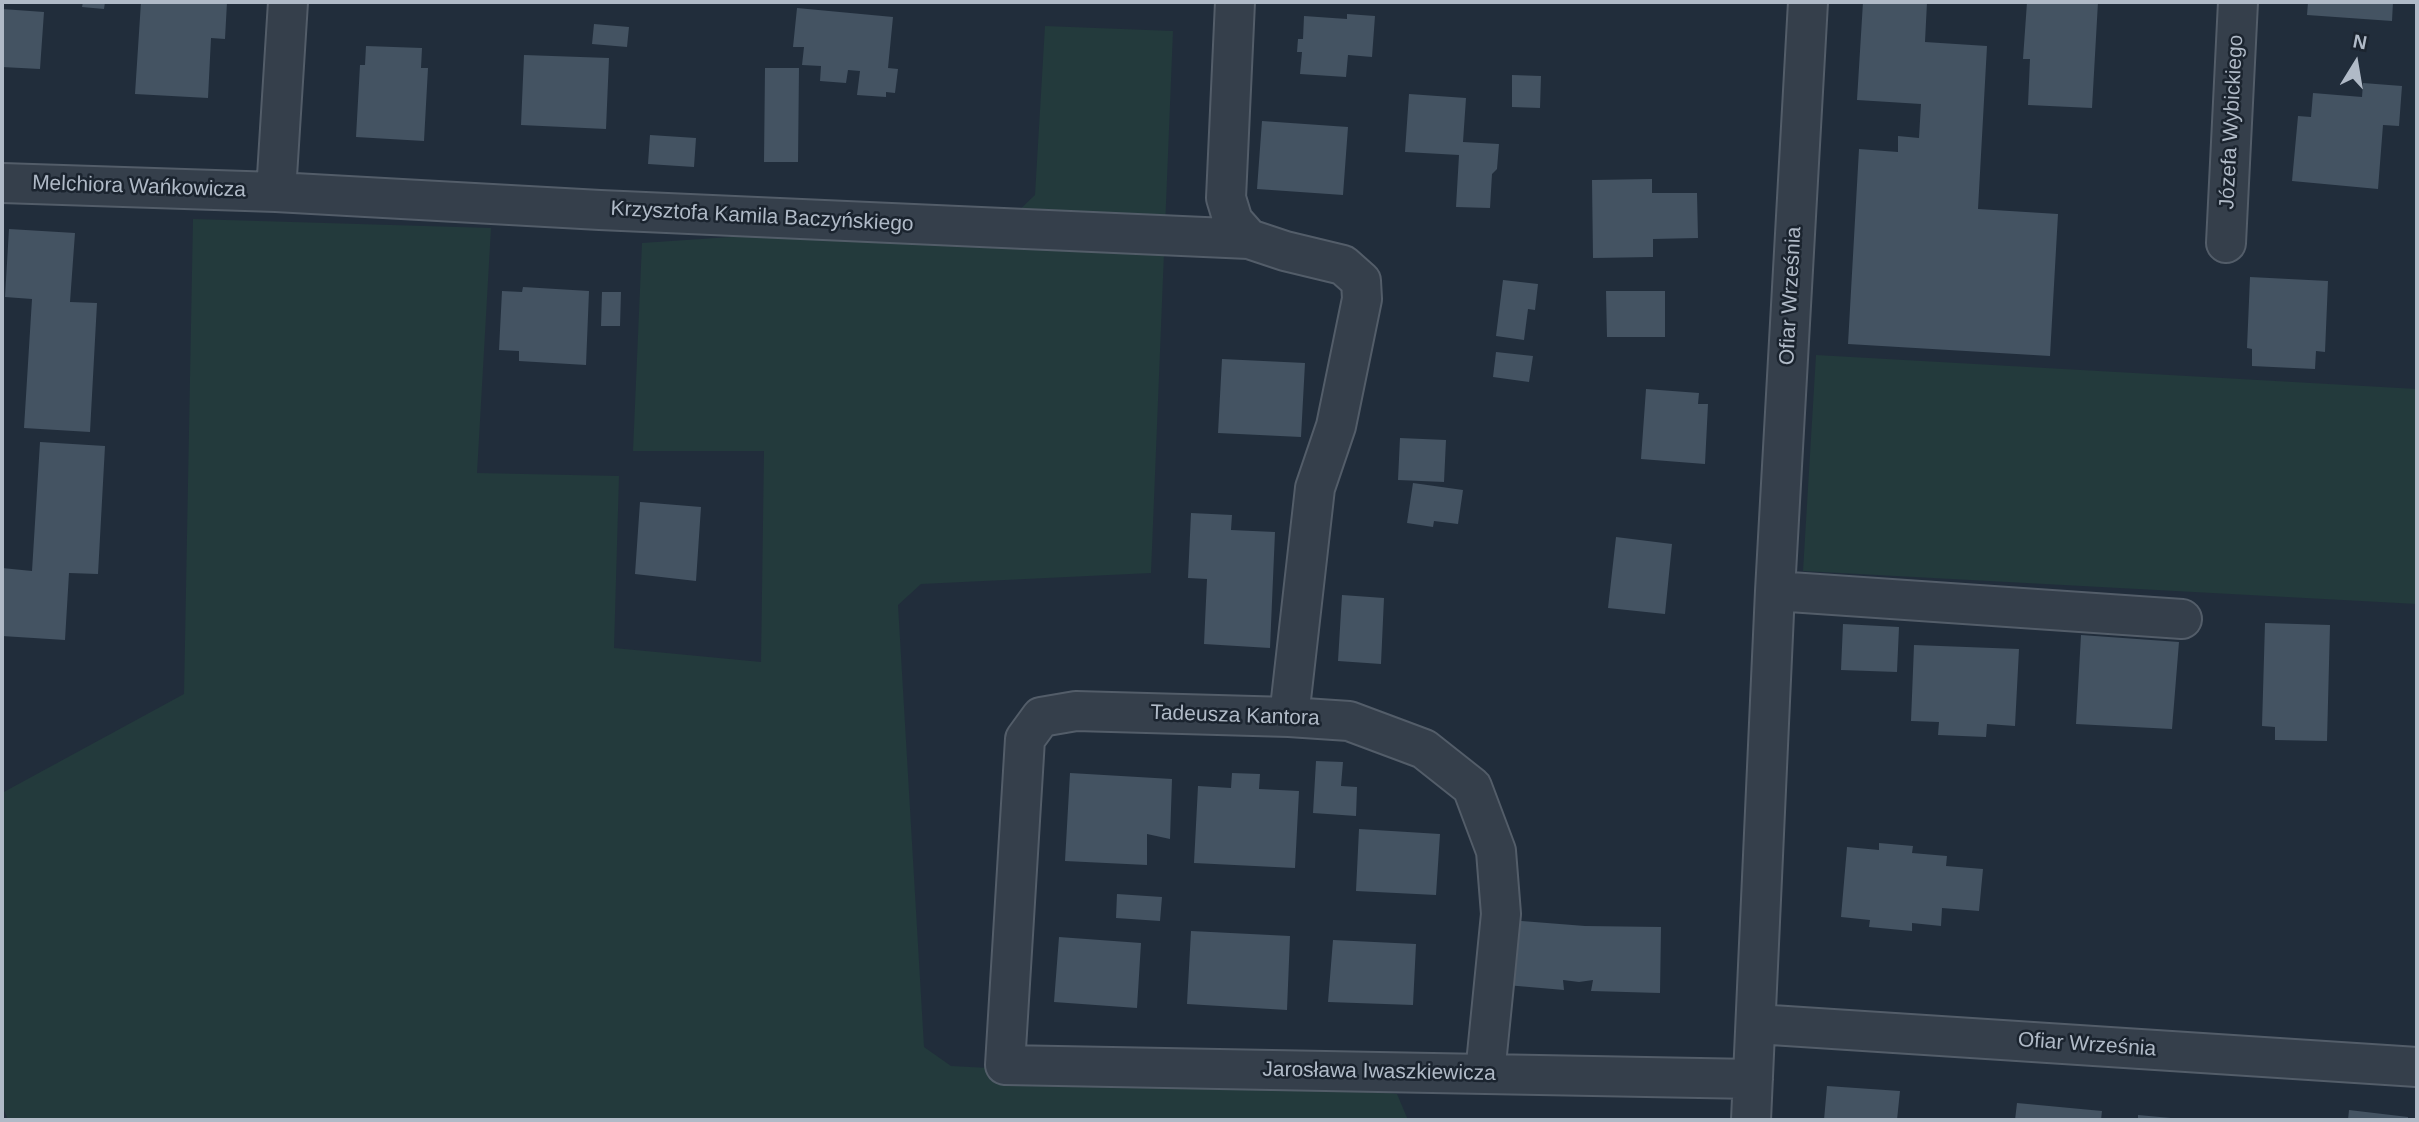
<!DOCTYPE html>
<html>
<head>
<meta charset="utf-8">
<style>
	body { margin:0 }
	#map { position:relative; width:2419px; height:1122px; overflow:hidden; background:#212d3b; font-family:Arial,sans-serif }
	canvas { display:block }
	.frame { position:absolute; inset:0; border:4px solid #b0bac7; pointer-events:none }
	.north { position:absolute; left:2321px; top:28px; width:70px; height:70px; -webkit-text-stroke:5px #1b242f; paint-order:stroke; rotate:11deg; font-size:19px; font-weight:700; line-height:28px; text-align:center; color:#b0bac7 }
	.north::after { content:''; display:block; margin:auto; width:24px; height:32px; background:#b0bac7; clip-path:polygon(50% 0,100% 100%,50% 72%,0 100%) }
</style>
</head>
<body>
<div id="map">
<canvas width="2419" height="1122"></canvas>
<div class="frame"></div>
<div class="north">N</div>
</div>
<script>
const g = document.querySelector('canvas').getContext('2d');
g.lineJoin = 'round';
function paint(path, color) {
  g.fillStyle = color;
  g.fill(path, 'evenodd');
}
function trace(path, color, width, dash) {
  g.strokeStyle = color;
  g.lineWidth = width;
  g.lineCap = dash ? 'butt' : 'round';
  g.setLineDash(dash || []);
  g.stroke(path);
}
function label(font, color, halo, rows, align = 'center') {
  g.font = font + ' Arial,sans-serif';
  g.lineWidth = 5;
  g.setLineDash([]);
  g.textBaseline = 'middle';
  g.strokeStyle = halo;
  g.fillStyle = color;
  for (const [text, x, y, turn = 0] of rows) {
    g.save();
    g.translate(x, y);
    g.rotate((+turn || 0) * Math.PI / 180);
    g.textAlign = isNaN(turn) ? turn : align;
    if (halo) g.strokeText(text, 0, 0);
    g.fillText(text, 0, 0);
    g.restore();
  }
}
paint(new Path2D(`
	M 1045,26 L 1173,31 L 1151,573 L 921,584 L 898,605 L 924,1047 L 951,1066 L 1345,1087 L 1397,1094 L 1408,1120 L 8,1120 L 2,1105 L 2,793 L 184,694 L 193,219 L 491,228 L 477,473 L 619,476 L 614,648 L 761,662 L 764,451 L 633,451 L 642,243 L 1011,218 L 1035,195 Z
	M 1816,355 L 2417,389 L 2417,604 L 1803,571 Z`), '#233a3c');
paint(new Path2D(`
	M 83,2 L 105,2 L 104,9 L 82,7 Z
	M 141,2 L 227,2 L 225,39 L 211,38 L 208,98 L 135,94 Z
	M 1863,2 L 1927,2 L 1925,42 L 1987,46 L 1978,209 L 2058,214 L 2050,356 L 1848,344 L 1859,149 L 1898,152 L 1898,136 L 1919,138 L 1921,104 L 1857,100 Z
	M 2027,2 L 2098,2 L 2092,108 L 2028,105 L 2030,59 L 2023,59 Z
	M 2308,2 L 2393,2 L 2392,21 L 2307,15 Z
	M 797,8 L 893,17 L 888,68 L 898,69 L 895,93 L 886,92 L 886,97 L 857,95 L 860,71 L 848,70 L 846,83 L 820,81 L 821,66 L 802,65 L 804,47 L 793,47 Z
	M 2,9 L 44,12 L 40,69 L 2,67 Z
	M 1347,14 L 1375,16 L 1372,57 L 1348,55 L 1346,77 L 1300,74 L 1302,52 L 1297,52 L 1298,39 L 1303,39 L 1304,16 L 1347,19 Z
	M 594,24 L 629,27 L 627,47 L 592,44 Z
	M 366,46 L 422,48 L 421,68 L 428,68 L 424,141 L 356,137 L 360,65 L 365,65 Z
	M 524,55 L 609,58 L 606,129 L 521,125 Z
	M 765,68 L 799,68 L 798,162 L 764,162 Z
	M 1512,75 L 1541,76 L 1540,108 L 1512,107 Z
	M 2363,83 L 2402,86 L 2399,126 L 2383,125 L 2378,189 L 2292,181 L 2298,116 L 2311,117 L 2313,93 L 2362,97 Z
	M 1409,94 L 1466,98 L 1463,142 L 1499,144 L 1497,169 L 1492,174 L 1490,208 L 1456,207 L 1459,155 L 1405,152 Z
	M 1262,121 L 1348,127 L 1343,195 L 1257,189 Z
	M 650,135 L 696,138 L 694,167 L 648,164 Z
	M 1652,179 L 1652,193 L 1697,193 L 1698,238 L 1653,239 L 1653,257 L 1593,258 L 1592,180 Z
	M 9,229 L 75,233 L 70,302 L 97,303 L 90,432 L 24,428 L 32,299 L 5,297 Z
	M 2250,277 L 2328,281 L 2325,352 L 2316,351 L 2315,369 L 2252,366 L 2252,349 L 2247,348 Z
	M 1503,280 L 1538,284 L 1535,310 L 1528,309 L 1524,340 L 1496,336 Z
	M 523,287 L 589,291 L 586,365 L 519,361 L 519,351 L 499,350 L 502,291 L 522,292 Z
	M 1606,291 L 1665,291 L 1665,337 L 1607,337 Z
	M 602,292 L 621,292 L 620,326 L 601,326 Z
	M 1496,352 L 1533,356 L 1529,382 L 1493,377 Z
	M 1222,359 L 1305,363 L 1301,437 L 1218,433 Z
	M 1646,389 L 1699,393 L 1698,404 L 1708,404 L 1705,464 L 1641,459 Z
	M 1400,438 L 1446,440 L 1444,482 L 1398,480 Z
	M 40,442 L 105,446 L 98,574 L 69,573 L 65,640 L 2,636 L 2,568 L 32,571 Z
	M 1413,483 L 1463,490 L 1458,524 L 1434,521 L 1433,527 L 1407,523 Z
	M 640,502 L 701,507 L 696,581 L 635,574 Z
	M 1191,513 L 1232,515 L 1231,530 L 1275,532 L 1270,648 L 1204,644 L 1207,579 L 1188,578 Z
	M 1616,537 L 1672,544 L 1665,614 L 1608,608 Z
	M 1342,595 L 1384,598 L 1381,664 L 1338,661 Z
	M 2265,623 L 2330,625 L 2327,741 L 2275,740 L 2275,727 L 2262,726 Z
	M 1843,624 L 1899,627 L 1897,672 L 1841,670 Z
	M 2081,635 L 2179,642 L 2172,729 L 2076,724 Z
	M 1914,645 L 2019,649 L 2015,726 L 1987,724 L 1986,737 L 1938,735 L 1939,722 L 1911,721 Z
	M 1316,761 L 1343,762 L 1341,786 L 1357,787 L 1356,816 L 1313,813 Z
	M 1070,773 L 1172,779 L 1170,839 L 1147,834 L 1147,865 L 1065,861 Z
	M 1232,773 L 1260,774 L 1259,789 L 1299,791 L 1295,868 L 1194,863 L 1198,786 L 1231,788 Z
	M 1359,829 L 1440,834 L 1436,895 L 1356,891 Z
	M 1879,843 L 1913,846 L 1912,853 L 1947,856 L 1946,866 L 1983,869 L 1979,911 L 1942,908 L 1941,926 L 1912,923 L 1912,931 L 1869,927 L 1870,920 L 1841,917 L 1847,847 L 1879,850 Z
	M 1117,894 L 1162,897 L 1160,921 L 1116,918 Z
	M 1509,920 L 1585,926 L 1661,927 L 1660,993 L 1591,991 L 1593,980 L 1579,982 L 1563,980 L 1564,990 L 1506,985 Z
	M 1191,931 L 1290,936 L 1287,1010 L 1187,1004 Z
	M 1059,937 L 1141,943 L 1137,1008 L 1054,1002 Z
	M 1333,940 L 1416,944 L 1413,1005 L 1328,1002 Z
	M 1827,1086 L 1900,1091 L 1897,1120 L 1824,1120 Z
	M 2017,1103 L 2102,1111 L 2101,1120 L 2015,1120 Z
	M 2349,1110 L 2408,1117 L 2408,1120 L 2348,1120 Z
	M 2138,1115 L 2171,1118 L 2171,1120 L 2138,1120 Z`), '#445362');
const minor = new Path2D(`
	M 1235,2 L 1226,198 L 1233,221 L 1249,239 L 1285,251 L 1343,265 L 1361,281 L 1362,299 L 1336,426 L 1315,488 L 1289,717
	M 2,183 L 276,192 L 600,210 L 1249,239
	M 276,192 L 288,2
	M 2226,243 L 2238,2
	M 1775,591 L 2182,619
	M 1756,1024 L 2417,1067
	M 1485,1074 L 1501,914 L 1496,851 L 1472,787 L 1424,749 L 1349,721 L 1289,717 L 1076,711 L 1041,717 L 1025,739 L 1005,1065 L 1753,1079
	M 1751,1120 L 1775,591 L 1808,2`);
trace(minor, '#535d69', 42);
trace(minor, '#353f4b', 38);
label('21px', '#b0bac7', '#1b242f', [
	["Józefa Wybickiego",2232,122,-87],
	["Melchiora Wańkowicza",139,187,2],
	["Krzysztofa Kamila Baczyńskiego",762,217,3],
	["Ofiar Września",1791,296,-87],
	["Tadeusza Kantora",1235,716,2],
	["Ofiar Września",2087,1045,4],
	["Jarosława Iwaszkiewicza",1379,1072,1]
]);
</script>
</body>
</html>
